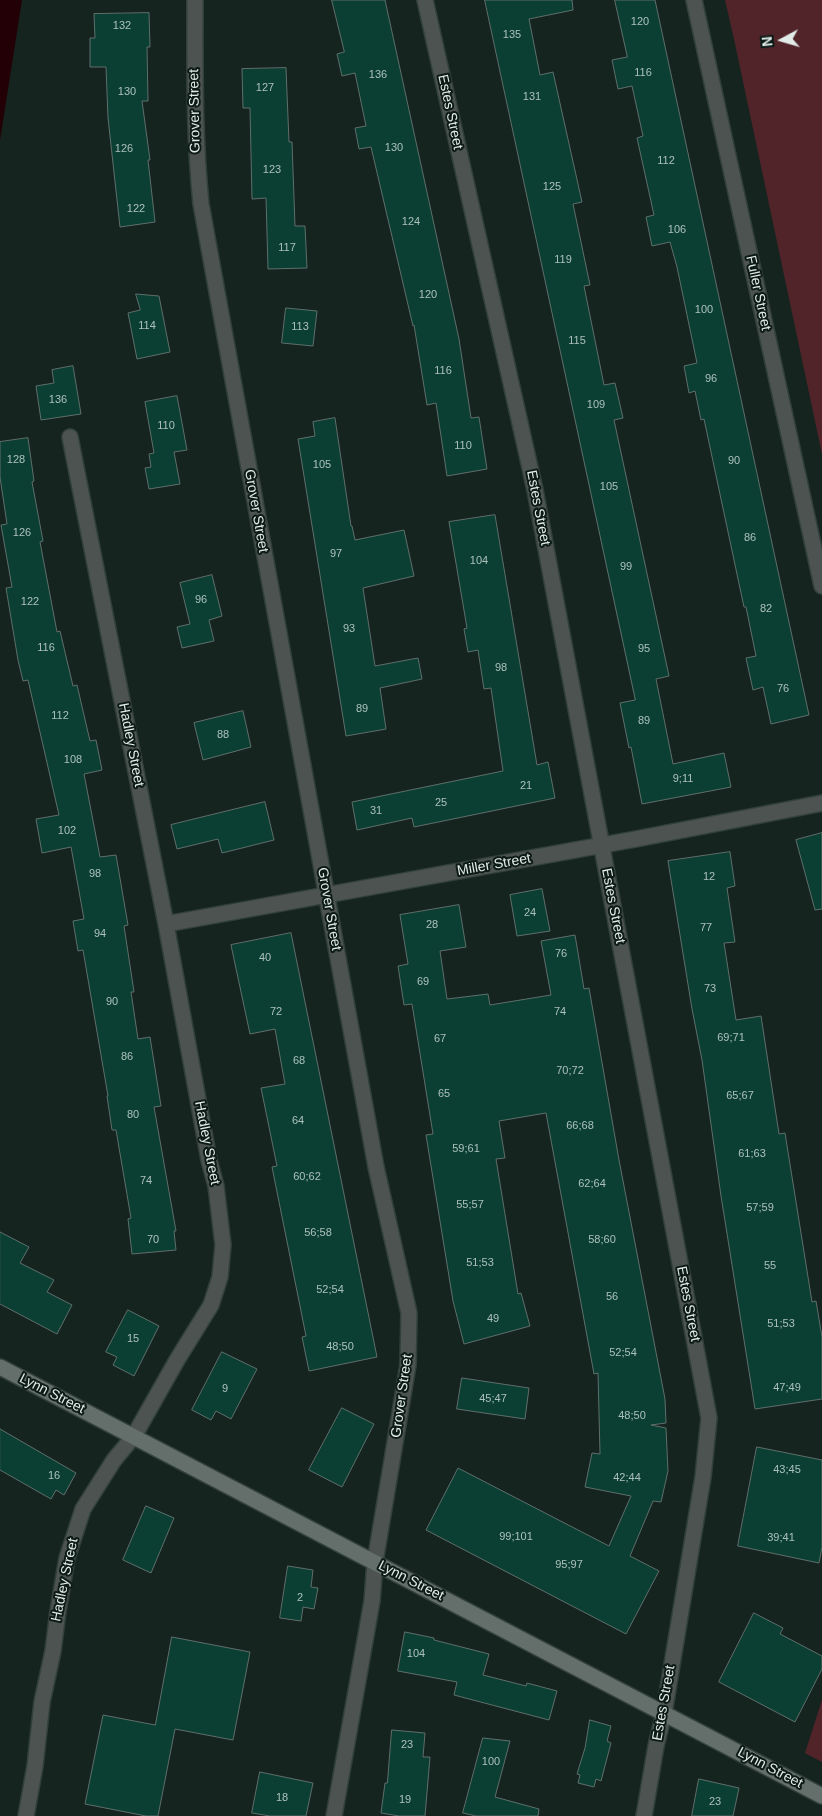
<!DOCTYPE html>
<html>
<head>
<meta charset="utf-8">
<style>
	body { margin:0 }
	#map { position:relative; width:822px; height:1816px; overflow:hidden; background:#162420; font-family:Helvetica,sans-serif }
	canvas { display:block }
	.north { position:absolute; left:757px; top:15px; width:50px; height:50px; -webkit-text-stroke:4px #0d1b17; paint-order:stroke; rotate:264deg; font-size:14px; font-weight:700; line-height:20px; text-align:center; color:#e1ebe8 }
	.north::after { content:''; display:block; margin:auto; width:18px; height:22px; background:#e1ebe8; clip-path:polygon(50% 0,100% 100%,50% 72%,0 100%) }
</style>
</head>
<body>
<div id="map">
<canvas width="822" height="1816"></canvas>
<div class="north">N</div>
</div>
<script>
const g = document.querySelector('canvas').getContext('2d');
g.lineJoin = 'round';
function paint(path, color) {
  g.fillStyle = color;
  g.fill(path, 'evenodd');
}
function trace(path, color, width, dash) {
  g.strokeStyle = color;
  g.lineWidth = width;
  g.lineCap = dash ? 'butt' : 'round';
  g.setLineDash(dash || []);
  g.stroke(path);
}
function label(font, color, halo, rows, align = 'center') {
  g.font = font + ' Helvetica,sans-serif';
  g.lineWidth = 4;
  g.setLineDash([]);
  g.textBaseline = 'middle';
  g.strokeStyle = halo;
  g.fillStyle = color;
  for (const [text, x, y, turn = 0] of rows) {
    g.save();
    g.translate(x, y);
    g.rotate((+turn || 0) * Math.PI / 180);
    g.textAlign = isNaN(turn) ? turn : align;
    if (halo) g.strokeText(text, 0, 0);
    g.fillText(text, 0, 0);
    g.restore();
  }
}
paint(new Path2D(`
	M 725,0 L 822,0 L 822,454 L 734,39 Z
	M 822,1700 L 822,1762 L 805,1753 Z`), '#51242a');
paint(new Path2D(`
	M 0,0 L 22,0 L 0,140 Z`), '#230005');
const building = new Path2D(`
	M 332,0 L 385,0 L 459,339 L 471,418 L 479,417 L 487,469 L 447,476 L 436,403 L 427,405 L 414,325 L 413,326 L 371,147 L 359,149 L 355,128 L 366,126 L 355,73 L 342,76 L 337,54 L 344,52 Z
	M 485,0 L 572,0 L 573,10 L 529,19 L 540,75 L 553,72 L 582,202 L 573,204 L 590,285 L 584,286 L 604,385 L 615,383 L 623,418 L 614,420 L 669,676 L 656,679 L 673,764 L 724,753 L 731,787 L 642,804 L 631,747 L 629,748 L 620,703 L 635,700 Z
	M 615,0 L 655,0 L 809,715 L 771,724 L 763,687 L 753,690 L 746,658 L 756,656 L 746,607 L 744,607 L 704,419 L 701,420 L 695,391 L 689,393 L 684,366 L 697,363 L 677,267 L 670,242 L 652,246 L 646,217 L 654,215 L 637,138 L 643,136 L 632,86 L 618,89 L 612,60 L 627,57 Z
	M 149,13 L 150,47 L 147,47 L 148,101 L 142,101 L 150,160 L 148,160 L 155,222 L 120,227 L 108,118 L 106,67 L 90,67 L 90,38 L 95,38 L 94,14 Z
	M 286,68 L 289,142 L 292,142 L 295,226 L 305,226 L 307,268 L 268,269 L 266,198 L 252,199 L 250,108 L 243,108 L 242,69 Z
	M 136,294 L 159,296 L 170,352 L 137,359 L 128,313 L 140,310 Z
	M 286,308 L 317,311 L 313,346 L 282,343 Z
	M 73,366 L 81,414 L 41,420 L 36,386 L 54,383 L 52,370 Z
	M 177,396 L 187,450 L 174,452 L 180,484 L 149,489 L 145,468 L 151,467 L 149,454 L 154,453 L 145,402 Z
	M 335,418 L 351,526 L 352,526 L 355,540 L 404,530 L 414,576 L 363,588 L 375,666 L 418,658 L 422,679 L 380,688 L 386,729 L 346,736 L 298,439 L 315,436 L 313,422 Z
	M 28,438 L 34,481 L 32,482 L 43,541 L 40,542 L 57,632 L 60,631 L 73,686 L 77,685 L 90,741 L 96,740 L 102,770 L 84,774 L 100,857 L 116,855 L 128,925 L 124,926 L 134,992 L 131,992 L 138,1039 L 150,1037 L 161,1106 L 154,1107 L 176,1231 L 174,1231 L 176,1250 L 132,1254 L 128,1219 L 131,1218 L 116,1130 L 112,1130 L 107,1096 L 108,1096 L 83,950 L 78,951 L 73,921 L 84,919 L 71,847 L 42,853 L 36,819 L 59,815 L 28,680 L 23,681 L 18,660 L 6,588 L 12,587 L 1,525 L 7,524 L 0,477 L 0,442 Z
	M 495,515 L 537,765 L 548,762 L 555,798 L 414,827 L 412,818 L 357,830 L 352,802 L 503,771 L 491,688 L 484,689 L 478,650 L 468,652 L 464,629 L 467,628 L 449,522 Z
	M 212,575 L 222,616 L 209,620 L 214,641 L 182,648 L 177,627 L 190,624 L 180,583 Z
	M 243,711 L 251,747 L 203,760 L 194,723 Z
	M 265,802 L 274,840 L 222,853 L 218,839 L 177,849 L 171,825 Z
	M 822,833 L 822,909 L 815,910 L 796,840 Z
	M 730,852 L 735,886 L 727,888 L 735,942 L 724,943 L 736,1020 L 761,1016 L 779,1134 L 785,1133 L 812,1302 L 816,1301 L 822,1337 L 822,1399 L 755,1409 L 721,1196 L 702,1060 L 692,1009 L 668,861 Z
	M 542,889 L 550,931 L 517,936 L 510,895 Z
	M 459,905 L 466,947 L 440,951 L 447,999 L 488,994 L 490,1005 L 551,995 L 541,941 L 575,935 L 584,989 L 589,988 L 619,1160 L 665,1399 L 666,1423 L 651,1425 L 666,1428 L 668,1471 L 661,1502 L 653,1501 L 630,1556 L 659,1571 L 626,1634 L 426,1530 L 458,1468 L 609,1546 L 631,1496 L 585,1487 L 592,1453 L 600,1454 L 598,1373 L 594,1374 L 546,1113 L 499,1121 L 505,1158 L 496,1159 L 518,1294 L 521,1293 L 530,1326 L 464,1344 L 453,1301 L 426,1135 L 433,1134 L 412,1004 L 404,1005 L 398,966 L 408,964 L 400,915 Z
	M 291,933 L 377,1357 L 309,1371 L 302,1337 L 306,1336 L 272,1167 L 277,1166 L 261,1088 L 285,1084 L 275,1029 L 250,1034 L 231,945 Z
	M 0,1232 L 29,1247 L 20,1263 L 54,1280 L 47,1292 L 72,1305 L 57,1334 L 0,1304 Z
	M 128,1310 L 159,1326 L 134,1376 L 113,1365 L 117,1357 L 106,1352 Z
	M 222,1352 L 257,1369 L 231,1419 L 216,1411 L 211,1420 L 192,1410 Z
	M 462,1378 L 529,1388 L 525,1419 L 457,1409 Z
	M 342,1408 L 374,1424 L 342,1487 L 309,1470 Z
	M 0,1429 L 76,1473 L 64,1495 L 56,1490 L 51,1499 L 0,1470 Z
	M 757,1447 L 822,1460 L 822,1547 L 819,1563 L 738,1546 Z
	M 146,1506 L 174,1518 L 151,1573 L 123,1560 Z
	M 288,1566 L 313,1570 L 311,1587 L 318,1588 L 314,1609 L 303,1607 L 301,1621 L 280,1618 Z
	M 754,1613 L 783,1628 L 780,1634 L 822,1656 L 822,1669 L 795,1722 L 719,1682 Z
	M 405,1632 L 434,1638 L 434,1640 L 489,1654 L 483,1675 L 526,1686 L 527,1683 L 557,1691 L 549,1720 L 454,1695 L 457,1682 L 398,1671 Z
	M 172,1637 L 250,1652 L 233,1740 L 175,1729 L 158,1816 L 146,1816 L 85,1804 L 103,1715 L 155,1725 Z
	M 590,1720 L 611,1726 L 607,1741 L 611,1743 L 601,1781 L 596,1779 L 594,1787 L 578,1783 L 580,1775 L 577,1774 L 585,1748 Z
	M 392,1730 L 425,1733 L 423,1757 L 430,1757 L 425,1816 L 399,1816 L 381,1813 L 385,1783 L 387,1783 Z
	M 483,1738 L 510,1741 L 495,1797 L 539,1809 L 538,1816 L 476,1816 L 463,1813 Z
	M 260,1772 L 313,1783 L 306,1816 L 270,1816 L 252,1813 Z
	M 699,1779 L 739,1788 L 733,1816 L 692,1816 Z`);
paint(building, '#0b3f33');
trace(building, '#5f6f6a', 1);
const minor = new Path2D(`
	M 195,0 C 195,68 194,136 201,204 L 376,1167 L 409,1313 L 408,1365 L 375,1562 L 372,1601 L 334,1816
	M 425,0 L 535,490 L 709,1418 L 703,1477 L 664,1713 L 656,1746 L 644,1816
	M 166,924 L 636,839 L 822,803
	M 26,1816 L 35,1766 L 42,1702 L 53,1651 L 58,1611 L 67,1558 L 83,1509 L 114,1460 L 134,1436 L 177,1360 L 211,1305 L 220,1277 L 223,1245 L 216,1186 L 209,1160 L 166,924 L 70,437`);
const tertiary = new Path2D(`
	M 694,0 L 822,586`);
const secondary = new Path2D(`
	M 0,1367 L 822,1796`);
trace(minor, '#32403c', 18);
trace(tertiary, '#32403c', 18);
trace(secondary, '#32403c', 18);
trace(minor, '#4c5350', 15);
trace(tertiary, '#4c5350', 15);
trace(secondary, '#646f6b', 15);
label('11px', '#acc0bb', null, [
	["120",640,22],
	["132",122,26],
	["135",512,35],
	["116",643,73],
	["136",378,75],
	["127",265,88],
	["130",127,92],
	["131",532,97],
	["130",394,148],
	["126",124,149],
	["112",666,161],
	["123",272,170],
	["125",552,187],
	["122",136,209],
	["124",411,222],
	["106",677,230],
	["117",287,248],
	["119",563,260],
	["120",428,295],
	["100",704,310],
	["114",147,326],
	["113",300,327],
	["115",577,341],
	["116",443,371],
	["96",711,379],
	["136",58,400],
	["109",596,405],
	["110",166,426],
	["110",463,446],
	["128",16,460],
	["90",734,461],
	["105",322,465],
	["105",609,487],
	["126",22,533],
	["86",750,538],
	["97",336,554],
	["104",479,561],
	["99",626,567],
	["96",201,600],
	["122",30,602],
	["82",766,609],
	["93",349,629],
	["116",46,648],
	["95",644,649],
	["98",501,668],
	["76",783,689],
	["89",362,709],
	["112",60,716],
	["89",644,721],
	["88",223,735],
	["108",73,760],
	["9;11",683,779],
	["21",526,786],
	["25",441,803],
	["31",376,811],
	["102",67,831],
	["98",95,874],
	["12",709,877],
	["24",530,913],
	["28",432,925],
	["77",706,928],
	["94",100,934],
	["76",561,954],
	["40",265,958],
	["69",423,982],
	["73",710,989],
	["90",112,1002],
	["72",276,1012],
	["74",560,1012],
	["69;71",731,1038],
	["67",440,1039],
	["86",127,1057],
	["68",299,1061],
	["70;72",570,1071],
	["65",444,1094],
	["65;67",740,1096],
	["80",133,1115],
	["64",298,1121],
	["66;68",580,1126],
	["59;61",466,1149],
	["61;63",752,1154],
	["60;62",307,1177],
	["74",146,1181],
	["62;64",592,1184],
	["55;57",470,1205],
	["57;59",760,1208],
	["56;58",318,1233],
	["70",153,1240],
	["58;60",602,1240],
	["51;53",480,1263],
	["55",770,1266],
	["52;54",330,1290],
	["56",612,1297],
	["49",493,1319],
	["51;53",781,1324],
	["15",133,1339],
	["48;50",340,1347],
	["52;54",623,1353],
	["47;49",787,1388],
	["9",225,1389],
	["45;47",493,1399],
	["48;50",632,1416],
	["43;45",787,1470],
	["16",54,1476],
	["42;44",627,1478],
	["99;101",516,1537],
	["39;41",781,1538],
	["95;97",569,1565],
	["2",300,1598],
	["104",416,1654],
	["23",407,1745],
	["100",491,1762],
	["18",282,1798],
	["19",405,1800],
	["23",715,1802]
]);
label('14px', '#e1ebe8', '#0d1b17', [
	["Grover Street",195,111,-91],
	["Estes Street",450,112,78],
	["Fuller Street",758,293,78],
	["Estes Street",538,508,79],
	["Grover Street",256,511,80],
	["Hadley Street",131,745,79],
	["Miller Street",494,865,-10],
	["Estes Street",613,906,79],
	["Grover Street",329,909,80],
	["Hadley Street",207,1143,79],
	["Estes Street",688,1304,79],
	["Lynn Street",52,1394,27],
	["Grover Street",402,1396,-82],
	["Hadley Street",65,1580,-78],
	["Lynn Street",411,1581,27],
	["Estes Street",664,1703,-80],
	["Lynn Street",770,1768,28]
]);
</script>
</body>
</html>
